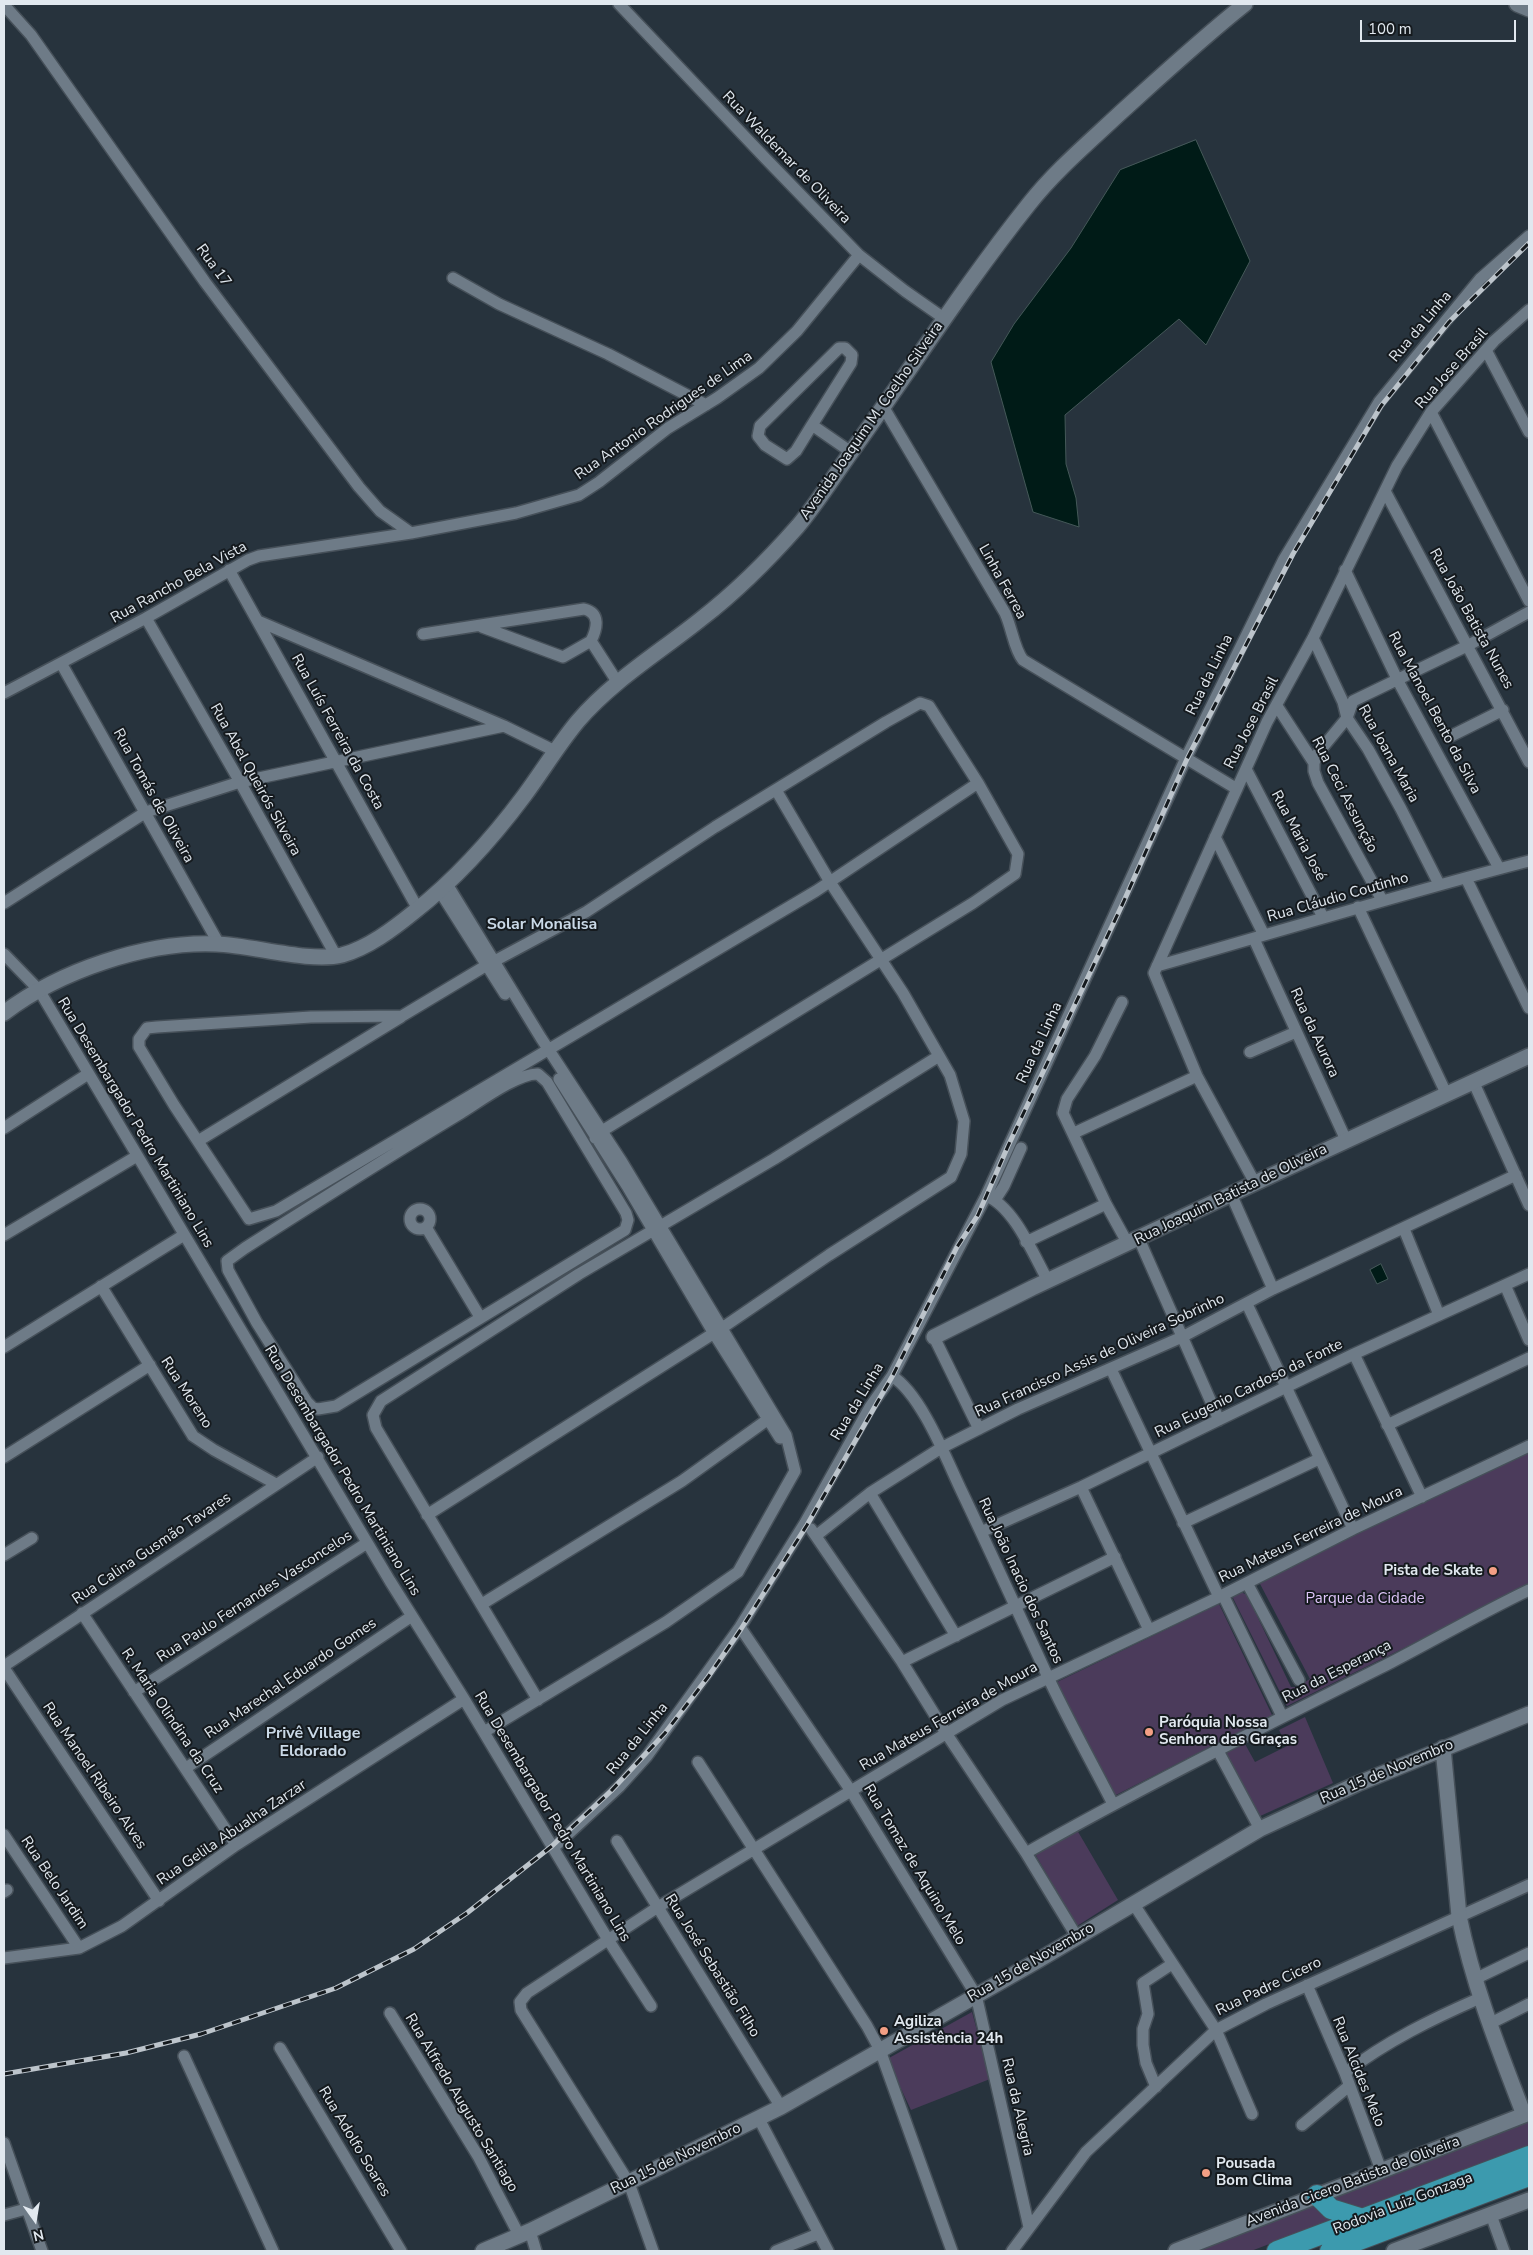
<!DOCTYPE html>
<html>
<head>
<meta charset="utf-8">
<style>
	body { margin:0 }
	#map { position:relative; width:1533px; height:2255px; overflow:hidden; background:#27333d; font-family:"Nunito Sans",sans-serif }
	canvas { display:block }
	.frame { position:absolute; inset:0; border:5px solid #e1e8ef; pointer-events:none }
	.north { position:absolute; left:10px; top:2195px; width:50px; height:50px; -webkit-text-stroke:4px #151a1e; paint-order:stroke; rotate:167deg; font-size:14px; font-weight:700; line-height:20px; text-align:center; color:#e1e8ef }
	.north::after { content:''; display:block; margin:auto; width:18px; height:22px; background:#e1e8ef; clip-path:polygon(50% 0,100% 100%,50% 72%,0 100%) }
	.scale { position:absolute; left:1360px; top:20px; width:156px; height:22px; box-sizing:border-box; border:2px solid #e1e8ef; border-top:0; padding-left:6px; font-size:15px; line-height:18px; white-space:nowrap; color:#e1e8ef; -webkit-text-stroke:4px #151a1e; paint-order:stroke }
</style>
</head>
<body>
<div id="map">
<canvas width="1533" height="2255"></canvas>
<div class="frame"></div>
<div class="north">N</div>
<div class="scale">100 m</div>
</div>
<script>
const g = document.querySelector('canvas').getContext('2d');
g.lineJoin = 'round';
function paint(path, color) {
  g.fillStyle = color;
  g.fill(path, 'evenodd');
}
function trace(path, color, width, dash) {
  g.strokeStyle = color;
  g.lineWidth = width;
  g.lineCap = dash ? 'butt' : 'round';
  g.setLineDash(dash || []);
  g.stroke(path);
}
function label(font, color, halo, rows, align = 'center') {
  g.font = font + ' "Nunito Sans",sans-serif';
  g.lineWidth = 4;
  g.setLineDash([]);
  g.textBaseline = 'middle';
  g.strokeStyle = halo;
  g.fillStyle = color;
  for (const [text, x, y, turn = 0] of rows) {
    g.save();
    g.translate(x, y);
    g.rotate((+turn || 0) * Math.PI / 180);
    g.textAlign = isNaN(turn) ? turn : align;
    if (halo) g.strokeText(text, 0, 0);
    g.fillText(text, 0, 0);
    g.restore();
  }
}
paint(new Path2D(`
	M 1529,1451 L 1529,1586 L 1287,1706 L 1233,1598 L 1235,1593 L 1241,1592 L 1247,1595 L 1291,1687 L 1296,1687 L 1310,1679 L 1259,1582 L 1357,1533 Z
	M 1219,1604 L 1272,1715 L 1114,1796 L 1057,1682 Z
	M 1305,1717 L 1333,1783 L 1258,1817 L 1224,1754 L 1245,1744 L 1255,1762 L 1287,1746 L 1279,1730 Z
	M 1077,1830 L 1118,1900 L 1077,1926 L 1035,1854 Z
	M 972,2012 L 990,2079 L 911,2110 L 888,2061 L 889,2058 Z
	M 1529,2122 L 1529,2145 L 1251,2251 L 1197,2251 L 1248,2230 Z`), '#4b3b5b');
const water = new Path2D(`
	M 1196,140 L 1250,261 L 1206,345 L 1179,319 L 1065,415 L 1066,464 L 1076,498 L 1079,527 L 1033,512 L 991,362 L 1014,324 L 1071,248 L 1120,170 Z
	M 1381,1264 L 1388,1279 L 1377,1284 L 1370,1270 Z`);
paint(water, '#001b17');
trace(water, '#445858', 1);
const street = new Path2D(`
	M 619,4 L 766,159 L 859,255 L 905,291 L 945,319
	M 4,5 L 31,35 L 205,282 L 359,487 L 380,511 L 411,533
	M 453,278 L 499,304 L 608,354 L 706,405
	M 1486,350 L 1529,432
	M 884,408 L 1005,613 C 1012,628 1014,649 1023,660 L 1237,789
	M 1431,412 L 1529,601
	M 812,425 L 796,451 L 787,459 L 765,445 L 758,436 L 760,426 L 839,348 L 845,348 L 852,355 L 851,363 L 812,425 L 851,452
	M 1385,491 L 1529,762
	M 229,570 L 418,909
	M 1345,570 L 1398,681 L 1499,868
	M 146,618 L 240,782 L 336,956
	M 258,621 L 504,726 L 555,751
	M 482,627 L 563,657 L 591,641
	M 423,634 L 584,609 C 601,613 597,629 591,641 L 618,683
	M 1313,638 L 1343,702 L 1347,718 L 1368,749 L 1401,809 L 1439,884
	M 61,663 L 219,944
	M 4,693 L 146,618 L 248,560 L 259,556 L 411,533 L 516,513 L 579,495 L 599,482 L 668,428 L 717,398 L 759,368 L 797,331 L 859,255
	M 1277,706 L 1314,763 L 1314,771 L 1318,783 L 1382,900
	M 1451,736 L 1503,710
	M 1314,763 L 1318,753 L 1347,718 L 1353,701 L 1467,646 L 1529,612
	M 1246,769 L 1323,917
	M 1215,837 L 1264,935
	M 1466,878 L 1529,1008
	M 447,884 L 541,1038 L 622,1162 L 786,1435 L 795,1471 L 738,1572 L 666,1622 L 484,1732
	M 439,890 L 505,994
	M 4,903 L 146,812 L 240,782 L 504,726
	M 1358,907 L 1446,1093
	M 1254,939 L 1346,1140
	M 4,954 L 39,990 L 390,1581 L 464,1699 L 607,1938 L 651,2006
	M 1157,966 C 1281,931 1404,893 1529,861
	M 1122,1002 L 1095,1056 L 1067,1099 L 1063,1113 L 1106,1204 L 1128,1244
	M 1250,1052 L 1296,1032
	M 538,1074 L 547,1082 L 626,1213 L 628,1220 L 625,1230 L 336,1406 L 318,1409 L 313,1408 L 307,1402 L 257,1323 L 228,1270 L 227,1261 L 245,1248 C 317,1202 388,1157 461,1113 C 479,1102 518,1073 538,1074 Z
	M 559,1079 L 627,1186 L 713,1332 L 780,1438
	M 1473,1081 L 1529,1205
	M 4,1128 L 88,1074
	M 1074,1133 L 1197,1076
	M 595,1138 L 602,1131 L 973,903 L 1015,874 L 1018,854 L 978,783 L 929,706 L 920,703 L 886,722 L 715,827 L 586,912 L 487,965 L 402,1016 L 311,1017 L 157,1027 L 147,1028 L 139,1039 L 139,1047 L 174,1105 L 249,1219 L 276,1211 L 816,891 L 978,783
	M 198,1141 L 401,1017
	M 1255,1183 L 1197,1076 L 1154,973 L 1267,722 L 1313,638 L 1397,466 L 1431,412 L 1494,341 L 1529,310
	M 1231,1194 L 1273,1289
	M 986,1196 C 1014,1206 1034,1256 1048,1281
	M 995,1200 L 1004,1186 L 1021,1148
	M410 1219a10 10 0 1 1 20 0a10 10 0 1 1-20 0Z
	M 426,1227 L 480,1317
	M 1404,1229 L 1439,1315
	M 4,1235 L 137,1156
	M 1139,1239 L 1219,1420
	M 1026,1242 L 1106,1204
	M 1505,1285 L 1529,1340
	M 101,1286 L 193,1436 L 214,1450 L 276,1484
	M 1247,1304 L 1353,1529
	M 934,1337 L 979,1429
	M 4,1347 L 184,1235
	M 1354,1354 L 1422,1497
	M 1111,1369 L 1219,1597
	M 892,1376 C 922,1395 947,1461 962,1492 C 991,1553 1019,1614 1047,1675 C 1067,1718 1091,1761 1113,1804
	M 1387,1425 L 1529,1358
	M 4,1457 L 150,1365
	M 1081,1487 L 1149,1630
	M 870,1493 L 956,1636
	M 427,1515 L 722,1328 L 829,1255 L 951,1177 L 961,1154 L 964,1121 L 950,1075 L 903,993 L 830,882 L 776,790
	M 1183,1523 L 1319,1459
	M 811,1529 L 902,1662 L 946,1733 L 1026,1853 L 1077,1937
	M 981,1532 L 1081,1487 L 1354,1354 L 1529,1274
	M 817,1535 L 870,1493 L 941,1448 L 1018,1409 L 1182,1337 L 1273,1289 L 1516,1175
	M 4,1555 L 32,1538
	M 1247,1583 L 1299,1680
	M 1223,1595 L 1282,1716
	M 482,1604 L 682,1481 L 767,1420 L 774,1418
	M 82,1613 L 236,1845
	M 740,1627 L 851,1791 L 976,1995 L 1029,2227
	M 902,1662 L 1115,1557
	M 4,1666 L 318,1457
	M 4,1668 L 159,1901
	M 134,1692 L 367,1543
	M 538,1700 L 376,1428 L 373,1415 L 381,1401 L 579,1274 L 774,1159 L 939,1056
	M 1217,1749 L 1260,1829
	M 698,1762 L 867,2026 L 880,2050 L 952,2251
	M 186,1768 L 412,1616
	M 4,1835 L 79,1948
	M 617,1841 L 781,2107
	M 553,1848 L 619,1787 L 647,1756 L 740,1627 L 805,1523 L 870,1407 L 892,1376 L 986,1196 L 1186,758 L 1284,559 L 1379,402 L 1480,279 L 1529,236
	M 1026,1853 C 1146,1785 1269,1724 1392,1662 C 1438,1638 1483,1612 1529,1590
	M 4,1892 L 7,1890
	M 1133,1903 L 1216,2030 L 1252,2114
	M 4,1958 L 79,1948 L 122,1926 L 236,1845 L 464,1699
	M 1475,1979 L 1529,1953
	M 1307,1985 L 1345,2073 L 1381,2170
	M 390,2013 L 478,2156 L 519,2235
	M 1489,2024 L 1529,2004
	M 280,2048 L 401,2251
	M 184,2056 L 273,2251
	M 1345,2073 C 1387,2041 1432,2019 1480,1998
	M 1156,2087 L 1146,2063 L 1143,2045 L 1143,2029 L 1148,2014 L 1143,1983 L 1172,1964
	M 759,2119 L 828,2251
	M 1302,2125 L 1349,2086
	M 4,2143 L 42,2251
	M 4,2215 L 26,2209
	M 1491,2215 L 1504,2251
	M 530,2231 L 536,2251
	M 653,2251 L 629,2183 L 521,2010 L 520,2002 L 527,1993 L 658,1907 L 1002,1700 L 1219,1597 L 1353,1529 L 1529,1446
	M 776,2251 L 818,2234
	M 1012,2251 L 1086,2152 L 1216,2030 L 1266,2004 L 1529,1885`);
const secondary = new Path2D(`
	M 1517,4 L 1529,9
	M 4,1013 C 59,971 147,941 216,944 C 252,945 309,963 342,955 C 368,948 393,929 414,912 C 456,879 492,839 524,796 C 542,772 558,745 578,721 C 612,681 660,652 701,619 C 736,592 769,559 798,526 C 818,502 834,476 852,451 C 911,369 966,283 1029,204 C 1055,171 1087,144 1118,115 C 1160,77 1201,39 1245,4
	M 934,1337 L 1032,1288 L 1255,1183 L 1529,1056
	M 1443,1748 L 1459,1916 C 1473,1985 1499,2050 1524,2115
	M 483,2251 L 530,2231 L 781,2107 L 1037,1961 L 1260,1829 L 1357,1784 L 1529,1714
	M 1176,2251 L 1529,2113
	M 1394,2251 L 1529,2200`);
const highway = new Path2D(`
	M 1317,2195 L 1331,2209 L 1363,2219
	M 1277,2251 L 1529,2156
	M 1330,2251 L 1529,2176`);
trace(street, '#465059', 14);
trace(secondary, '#465059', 18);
trace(highway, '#465059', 22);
trace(street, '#6e7b87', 11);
trace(secondary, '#6e7b87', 15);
trace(highway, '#3c9aae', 20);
const rail = new Path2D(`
	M 4,2074 L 126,2053 L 201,2034 L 336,1988 L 414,1949 L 467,1913 L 552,1846 L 611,1791 L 665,1733 L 708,1677 L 741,1629 L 807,1525 L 893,1375 L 957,1247 L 978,1215 L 1008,1146 L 1123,903 L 1187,759 L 1293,554 L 1381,406 L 1449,322 L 1529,243`);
trace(rail, '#bcc4cb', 5);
trace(rail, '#151a1e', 3, [9]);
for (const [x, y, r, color] of [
	[1493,1571,5,"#f39f84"],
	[1149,1732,5,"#f39f84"],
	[884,2031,5,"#f39f84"],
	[1206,2173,5,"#f39f84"]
]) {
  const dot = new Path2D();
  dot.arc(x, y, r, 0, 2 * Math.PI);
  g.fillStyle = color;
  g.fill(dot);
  trace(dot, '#151a1e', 2);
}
label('15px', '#e1e8ef', '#151a1e', [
	["Rua Waldemar de Oliveira",786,158,46],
	["Rua 17",213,266,54],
	["Rua da Linha",1421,327,-50],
	["Rua Jose Brasil",1452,369,-49],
	["Rua Antonio Rodrigues de Lima",664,416,-35],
	["Avenida Joaquim M. Coelho Silveira",872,421,-55],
	["Linha Ferrea",1002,582,61],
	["Rua Rancho Bela Vista",179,583,-29],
	["Rua João Batista Nunes",1471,619,61],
	["Rua da Linha",1210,675,-64],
	["Rua Manoel Bento da Silva",1434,713,62],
	["Rua Jose Brasil",1252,723,-63],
	["Rua Luís Ferreira da Costa",337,732,61],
	["Rua Joana Maria",1388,754,61],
	["Rua Abel Queirós Silveira",255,780,61],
	["Rua Ceci Assunção",1344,795,63],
	["Rua Tomás de Oliveira",153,796,61],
	["Rua Maria José",1298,836,62],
	["Rua Cláudio Coutinho",1338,898,-16],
	["Rua da Aurora",1314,1033,65],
	["Rua da Linha",1040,1043,-65],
	["Rua Desembargador Pedro Martiniano Lins",135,1123,59],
	["Rua Joaquim Batista de Oliveira",1231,1195,-26],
	["Rua Francisco Assis de Oliveira Sobrinho",1100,1356,-25],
	["Rua Eugenio Cardoso da Fonte",1249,1389,-26],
	["Rua Moreno",186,1393,57],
	["Rua da Linha",858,1402,-59],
	["Rua Desembargador Pedro Martiniano Lins",342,1471,59],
	["Rua Mateus Ferreira de Moura",1311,1535,-26],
	["Rua Calina Gusmão Tavares",152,1549,-34],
	["Rua João Inacio dos Santos",1020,1581,65],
	["Rua Paulo Fernandes Vasconcelos",255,1597,-33],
	["Rua da Esperança",1337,1672,-27],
	["Rua Marechal Eduardo Gomes",291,1679,-34],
	["Rua Mateus Ferreira de Moura",949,1717,-30],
	["R. Maria Olindina da Cruz",172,1721,56],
	["Rua da Linha",638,1739,-51],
	["Rua 15 de Novembro",1387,1772,-23],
	["Rua Manoel Ribeiro Alves",94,1776,56],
	["Rua Desembargador Pedro Martiniano Lins",552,1817,59],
	["Rua Gelila Abualha Zarzar",232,1833,-34],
	["Rua Tomaz de Aquino Melo",914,1865,59],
	["Rua Belo Jardim",54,1883,56],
	["Rua 15 de Novembro",1031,1963,-30],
	["Rua José Sebastião Filho",712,1966,58],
	["Rua Padre Cicero",1269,1987,-26],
	["Rua Alcides Melo",1358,2072,68],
	["Rua Alfredo Augusto Santiago",461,2103,59],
	["Rua da Alegria",1017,2107,77],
	["Rua Adolfo Soares",354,2142,59],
	["Rua 15 de Novembro",676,2159,-26],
	["Avenida Cicero Batista de Oliveira",1353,2182,-21],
	["Rodovia Luiz Gonzaga",1403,2204,-21]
]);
label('bold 15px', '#e1e8ef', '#151a1e', [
	["Pista de Skate",1483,1571,"right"],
	["Paróquia Nossa",1159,1723],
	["Senhora das Graças",1159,1740],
	["Agiliza",894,2022],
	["Assistência 24h",894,2039],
	["Pousada",1216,2164],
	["Bom Clima",1216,2181]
], 'left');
label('15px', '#dfc6fa', '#151a1e', [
	["Parque da Cidade",1365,1599]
]);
label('bold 16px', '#cad9e7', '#151a1e', [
	["Solar Monalisa",542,925],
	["Privê Village",313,1734],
	["Eldorado",313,1752]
]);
</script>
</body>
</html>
